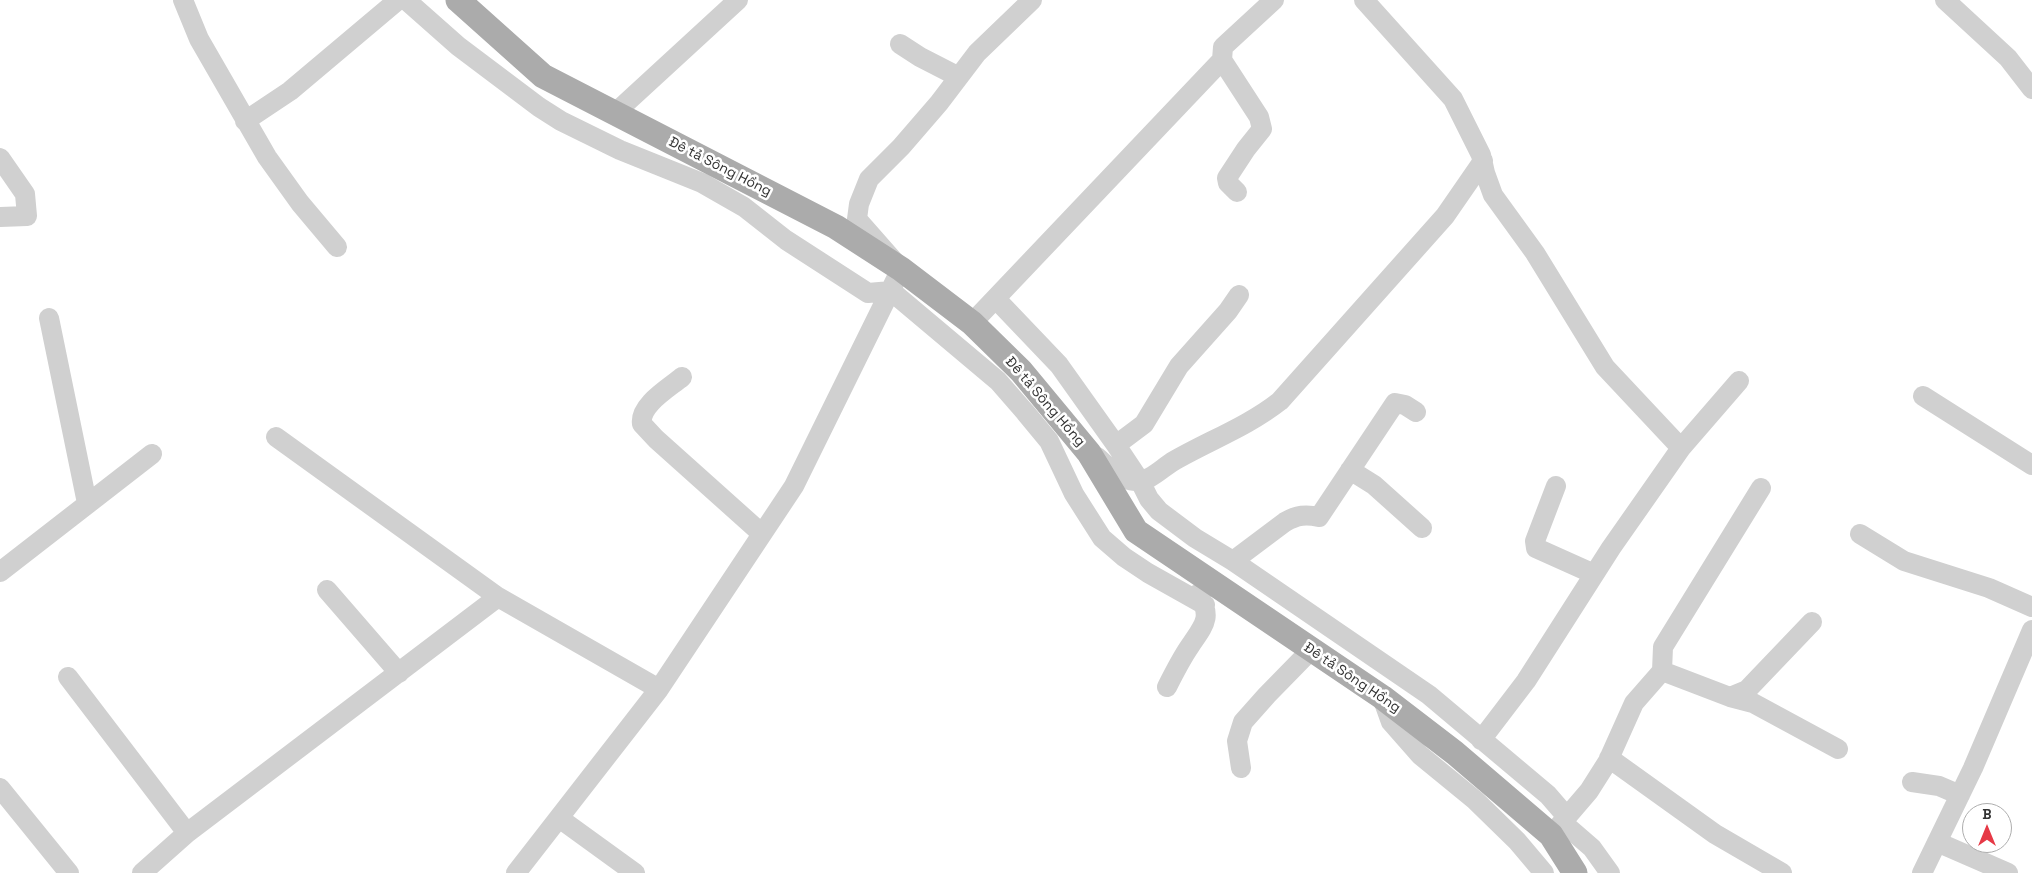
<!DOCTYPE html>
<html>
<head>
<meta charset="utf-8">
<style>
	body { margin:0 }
	#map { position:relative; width:2032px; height:873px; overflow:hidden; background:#fff; font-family:"Space Grotesk",sans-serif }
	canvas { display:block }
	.north { position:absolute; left:1962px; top:803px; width:50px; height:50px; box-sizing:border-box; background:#fff; border:1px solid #adadad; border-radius:50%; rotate:0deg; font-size:14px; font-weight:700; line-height:20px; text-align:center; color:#333 }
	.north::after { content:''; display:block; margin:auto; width:18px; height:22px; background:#e63946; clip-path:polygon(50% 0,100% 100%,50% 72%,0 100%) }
</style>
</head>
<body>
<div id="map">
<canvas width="2032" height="873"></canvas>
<div class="north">B</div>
</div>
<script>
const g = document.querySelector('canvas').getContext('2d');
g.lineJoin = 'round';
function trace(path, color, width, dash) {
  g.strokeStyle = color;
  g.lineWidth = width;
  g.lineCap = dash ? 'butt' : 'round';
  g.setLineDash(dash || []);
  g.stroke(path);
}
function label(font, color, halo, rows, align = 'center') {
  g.font = font + ' "Space Grotesk",sans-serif';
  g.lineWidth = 5;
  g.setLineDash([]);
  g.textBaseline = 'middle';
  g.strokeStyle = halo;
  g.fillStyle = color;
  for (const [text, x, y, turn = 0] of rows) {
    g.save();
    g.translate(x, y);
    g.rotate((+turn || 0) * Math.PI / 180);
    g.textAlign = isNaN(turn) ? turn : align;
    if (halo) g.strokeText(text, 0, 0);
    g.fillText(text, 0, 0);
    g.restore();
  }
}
trace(new Path2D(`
	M 183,0 L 199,39 L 267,157 L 300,203 L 337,247
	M 406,0 L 458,46 L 539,107 L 561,121 L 620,150 L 702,183 L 744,207 L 786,240 L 868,293 L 891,291 L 998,381 L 1025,412 L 1049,441 L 1074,494 L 1102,538 L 1124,557 L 1148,573 L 1205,605
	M 1364,0 L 1453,99 L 1481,155 L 1485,173 L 1493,195 L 1535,253 L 1605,367 L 1681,448 L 1611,548 L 1526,681 L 1481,740
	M 1945,0 L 2008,58 L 2032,89
	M 900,44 L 920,57 L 959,77
	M 1222,60 L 1259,117 L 1262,129 L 1246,149 L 1227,178 L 1228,183 L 1237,192
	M 615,113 L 738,0
	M 245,121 L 290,91 L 398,0
	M 0,158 L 25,194 L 27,216 L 0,217
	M 996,299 L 1059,365 L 1116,445 L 1140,481 L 1149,499 L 1159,511 L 1195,538 L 1233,561 L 1429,695 L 1548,795 L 1567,817
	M 49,318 L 87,503
	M 972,323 L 1222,60 L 1223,47 L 1274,0
	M 682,377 C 669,388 639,405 642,424 L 656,439 L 761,533
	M 1923,396 L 2032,465
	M 276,437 L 498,597 L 659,689
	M 1116,445 L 1144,424 L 1179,366 L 1228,311 L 1239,295
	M 1681,448 L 1739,381
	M 1097,457 C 1109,467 1119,480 1135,481 C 1149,482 1161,469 1172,462 C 1208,441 1247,427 1280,401 L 1445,216 L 1483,161
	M 1350,470 L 1374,485 L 1422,528
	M 1556,486 L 1535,541 L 1536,548 L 1594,574
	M 1860,534 L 1904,561 L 1989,588 L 2032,607
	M 1233,561 L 1285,522 C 1297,515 1306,514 1319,517 L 1395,403 L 1405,405 L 1416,412
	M 0,572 L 152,454
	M 327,590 L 399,673
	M 1662,671 L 1730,697 L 1753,703 L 1838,749
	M 68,677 L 187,833
	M 1167,687 C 1174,673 1181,659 1190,646 C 1204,625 1213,617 1198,594
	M 1382,697 L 1391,722 L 1420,755 L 1475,800 L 1517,841 L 1544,873
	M 1730,697 L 1747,690 L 1812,622
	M 1609,758 L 1715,834 L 1782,873
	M 1241,768 L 1237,741 L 1243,722 L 1267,695 L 1311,650
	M 1912,782 L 1939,786 L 1960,795
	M 0,788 L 69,873
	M 559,818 L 635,873
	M 1562,822 L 1592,848 L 1610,873
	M 1559,826 L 1589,791 L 1608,761 L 1634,703 L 1662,671 L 1663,647 L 1761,488
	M 1937,842 L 2008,873
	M 142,873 L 187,833 L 498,597
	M 516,873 L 659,689 L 794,486 L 901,269 L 857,219 L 859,204 L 869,179 L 901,147 L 939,103 L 977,53 L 1032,0
	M 1922,873 L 1973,768 L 2032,630`), '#d0d0d0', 20);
trace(new Path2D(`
	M 458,0 L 543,76 L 836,227 L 901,269 L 972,323 L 1021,371 L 1089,453 L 1136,531 L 1382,697 L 1455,753 L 1551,835 L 1575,873`), '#ababab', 25);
label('14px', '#333', '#fff', [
	["Đê tả Sông Hồng",720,167,27],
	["Đê tả Sông Hồng",1045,402,49],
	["Đê tả Sông Hồng",1352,678,34]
]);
</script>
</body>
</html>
